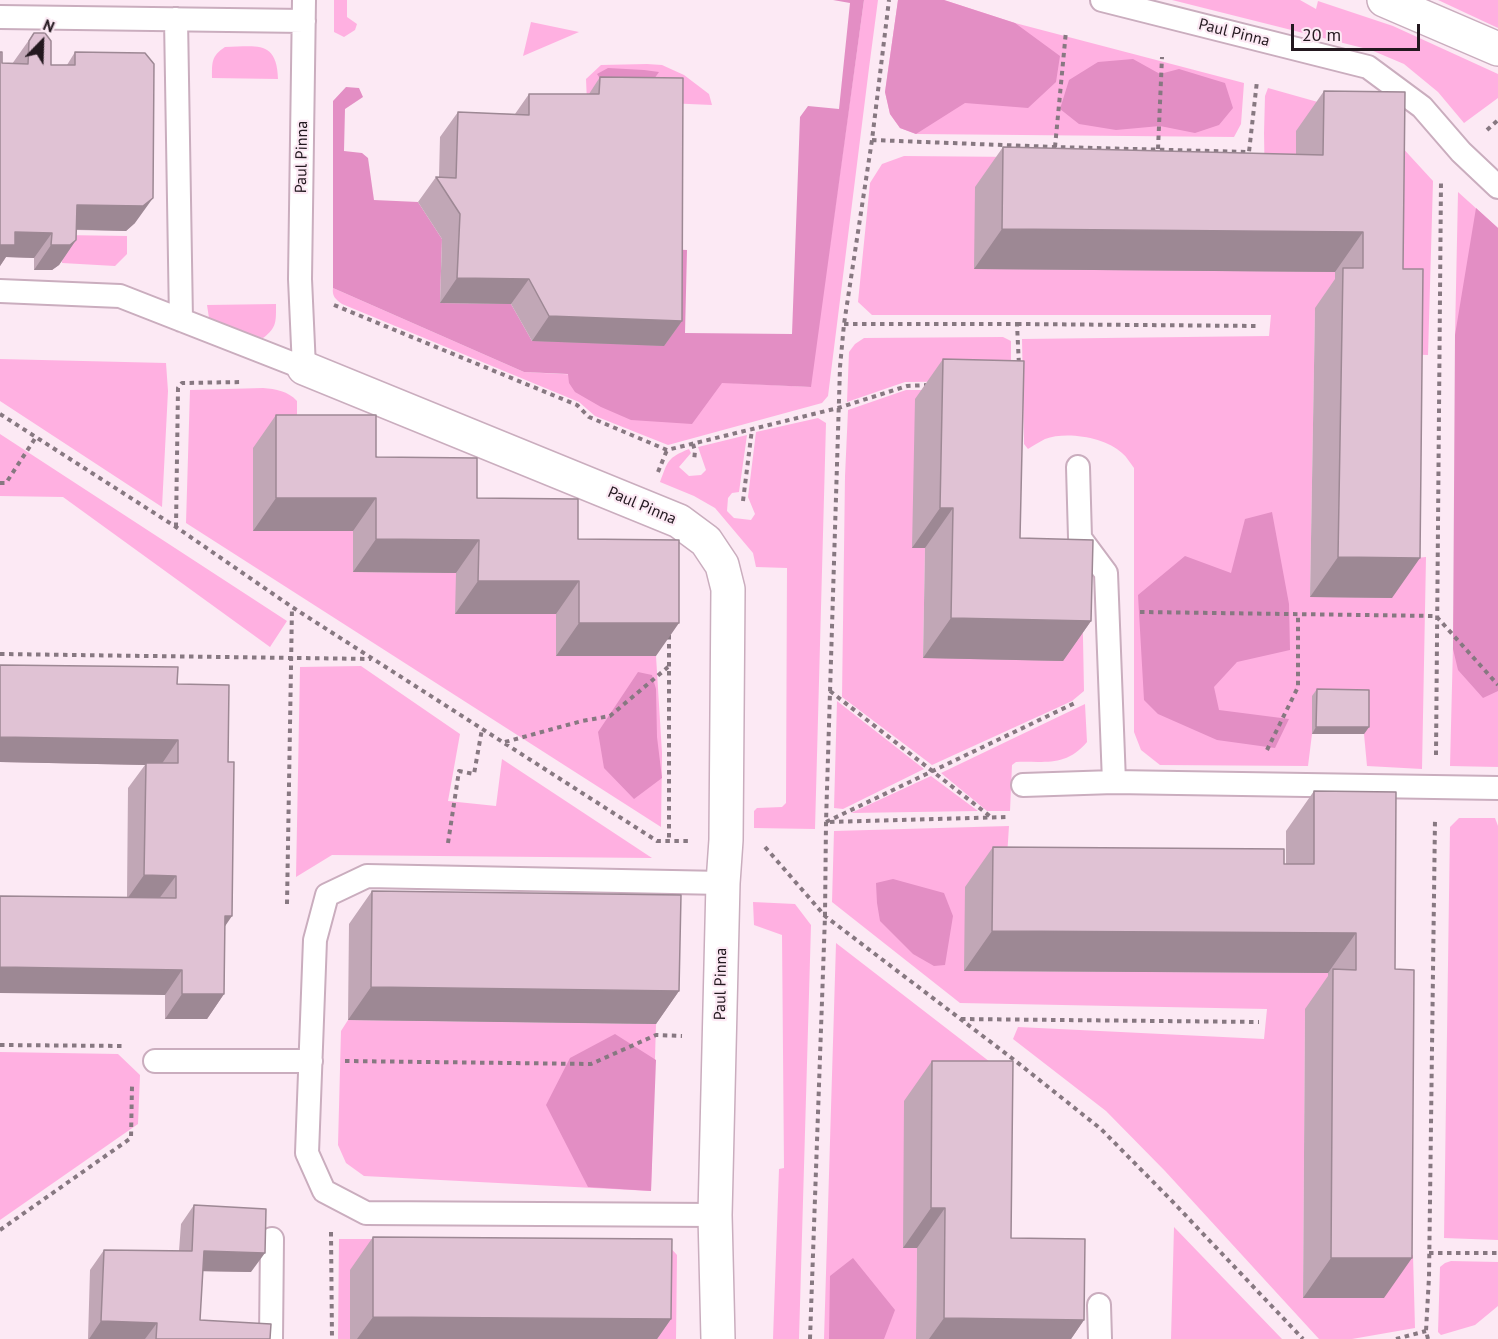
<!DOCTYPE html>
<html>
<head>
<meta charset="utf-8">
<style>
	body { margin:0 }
	#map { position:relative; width:1498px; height:1339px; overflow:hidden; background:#fce9f4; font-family:"PT Sans",sans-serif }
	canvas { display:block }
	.north { position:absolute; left:12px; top:12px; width:60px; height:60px; -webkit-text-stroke:4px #fce9f4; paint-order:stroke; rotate:23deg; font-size:16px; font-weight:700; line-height:24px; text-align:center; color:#23181f }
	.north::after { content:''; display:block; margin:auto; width:21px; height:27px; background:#23181f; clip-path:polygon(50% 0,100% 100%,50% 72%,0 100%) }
	.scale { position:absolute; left:1291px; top:24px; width:129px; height:27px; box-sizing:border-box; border:3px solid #23181f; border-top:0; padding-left:8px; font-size:18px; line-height:21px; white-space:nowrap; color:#23181f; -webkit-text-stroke:4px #fce9f4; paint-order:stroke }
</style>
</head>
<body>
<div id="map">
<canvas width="1498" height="1339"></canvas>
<div class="north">N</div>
<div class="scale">20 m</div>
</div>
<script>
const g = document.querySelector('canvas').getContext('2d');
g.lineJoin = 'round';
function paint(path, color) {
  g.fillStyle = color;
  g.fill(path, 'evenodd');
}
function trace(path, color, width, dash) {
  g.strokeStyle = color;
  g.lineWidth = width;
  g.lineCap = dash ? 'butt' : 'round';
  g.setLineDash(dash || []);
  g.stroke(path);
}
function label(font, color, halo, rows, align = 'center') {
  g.font = font + ' "PT Sans",sans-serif';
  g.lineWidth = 4.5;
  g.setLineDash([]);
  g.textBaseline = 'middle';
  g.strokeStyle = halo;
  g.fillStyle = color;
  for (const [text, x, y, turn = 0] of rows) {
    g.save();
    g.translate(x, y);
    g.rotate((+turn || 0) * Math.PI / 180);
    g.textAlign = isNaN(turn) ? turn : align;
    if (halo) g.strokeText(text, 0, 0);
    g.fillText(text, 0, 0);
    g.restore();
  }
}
paint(new Path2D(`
	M 334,0 L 347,0 L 347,17 L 357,24 L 355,30 L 344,37 L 334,32 Z
	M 864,0 L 878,0 L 869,68 L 828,396 L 822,403 L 668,445 L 595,416 L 579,402 L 342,304 C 335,299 332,296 333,288 L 524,372 L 810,387 Z
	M 898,0 L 944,0 L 1015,23 L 1244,83 L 1241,124 L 1234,137 L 916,134 L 900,128 L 890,114 L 885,92 Z
	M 1172,0 L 1300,0 L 1316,9 L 1318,1 L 1393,26 L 1498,74 L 1498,98 L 1464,123 L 1438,92 L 1404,64 L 1371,50 Z
	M 1438,0 L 1498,0 L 1498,28 Z
	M 531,22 L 579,32 L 523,56 Z
	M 225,47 C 255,47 277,39 278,79 L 212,78 C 212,63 211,56 225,47 Z
	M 647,64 L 662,65 L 684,75 L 709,94 L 712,105 L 666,103 L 587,102 L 586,79 L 601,65 Z
	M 1268,88 L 1371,117 L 1388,132 L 1433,181 L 1428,355 L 1395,354 L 1295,195 L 1265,194 L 1264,133 L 1265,96 Z
	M 904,156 L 1018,157 L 1335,271 L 1335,308 L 1315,309 L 1310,597 L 1393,560 L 1426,557 L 1422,769 L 1367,766 L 1364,734 L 1365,697 L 1312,696 L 1312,734 L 1308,766 L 1160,765 L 1141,750 L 1134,732 L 1134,468 C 1130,463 1127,457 1122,453 C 1105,437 1066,431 1045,439 C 1039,442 1033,446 1028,449 L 1024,444 L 1022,339 L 1269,336 L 1271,315 L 872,315 L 858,302 L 870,183 L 882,164 Z
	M 1458,192 L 1498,228 L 1498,767 L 1450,766 L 1457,486 L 1455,335 Z
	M 63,235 L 127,236 L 127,254 L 115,266 L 62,263 Z
	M 276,304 C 276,321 277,328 263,338 L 254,336 L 209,318 L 207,305 Z
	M 1003,337 L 1011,341 L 1011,381 L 905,382 L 847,402 L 849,352 L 855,344 L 864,338 Z
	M 0,359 L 166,363 L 168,391 L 162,507 L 0,401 Z
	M 263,388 C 276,389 288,391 297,401 L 297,448 L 253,531 L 353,531 L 353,572 L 456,573 L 456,614 L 556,614 L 556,656 L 656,656 L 662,753 L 661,827 L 186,523 L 190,390 Z
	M 906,390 L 1011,390 L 912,547 L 925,548 L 923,658 L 1082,586 L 1084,691 L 1072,701 L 932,765 L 842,697 L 845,476 L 848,410 Z
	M 818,418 L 826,423 L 815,829 L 754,828 L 754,811 L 757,808 L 782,807 L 786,803 L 787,568 L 756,567 L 753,553 L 715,508 L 694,496 L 660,482 C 668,461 667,458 689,449 L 691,453 L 679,467 L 689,476 L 701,475 L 706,470 L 698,447 L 747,435 L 739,492 L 732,493 L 728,498 L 727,511 L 734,518 L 751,520 L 755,514 L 748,497 L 756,432 Z
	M 0,434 L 287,621 L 270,647 L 63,497 L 0,496 Z
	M 361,666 L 460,734 L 448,801 L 496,806 L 502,759 L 652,858 L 332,855 L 296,877 L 300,667 Z
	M 837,701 L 924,769 L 843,809 L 834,808 Z
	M 1085,704 L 1087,742 C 1066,767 1045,761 1016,762 L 1012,765 L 1010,811 L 987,811 L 941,773 Z
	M 931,776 L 978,811 L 851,813 Z
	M 1459,818 L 1495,818 L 1498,826 L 1498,1240 L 1444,1238 L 1450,827 Z
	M 1009,826 L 1005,887 L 965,971 L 1328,973 L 1328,1010 L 1305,1010 L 1303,1298 L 1384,1298 L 1385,1257 L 1413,1255 L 1415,1328 L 1352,1339 L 1319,1339 L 1165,1171 L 1106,1111 L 1013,1039 L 1018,1027 L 1264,1039 L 1267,1009 L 960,1003 L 832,902 L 834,831 Z
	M 753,902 L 795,904 L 811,925 L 799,1339 L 773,1339 L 779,1169 L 784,1168 L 782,935 L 754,925 Z
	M 836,943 L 1003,1072 L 903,1247 L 917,1248 L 916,1339 L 824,1339 Z
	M 348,1020 L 656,1024 L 651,1191 L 364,1176 L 346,1163 L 338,1145 L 341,1031 Z
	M 0,1052 L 118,1054 L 140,1075 L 138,1124 L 0,1220 Z
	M 1174,1227 L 1282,1339 L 1171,1339 Z
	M 339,1239 L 389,1239 L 350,1339 L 338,1339 Z
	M 668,1245 L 677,1255 L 676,1339 L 648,1339 Z
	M 1451,1261 L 1498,1262 L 1498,1306 L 1475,1325 L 1441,1335 L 1438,1332 L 1440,1267 L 1445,1263 Z`), '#ffb0e1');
paint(new Path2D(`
	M 833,0 L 864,0 L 811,387 L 722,383 L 692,424 L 631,420 L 601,407 L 575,392 L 569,383 L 568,374 L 524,372 L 333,288 L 333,101 L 346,87 L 359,88 L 363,97 L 345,109 L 344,151 L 362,153 L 368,158 L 374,200 L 418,202 L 442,239 L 440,303 L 511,304 L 532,341 L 665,249 L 687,250 L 685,333 L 792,334 L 800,117 L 808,106 L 839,109 L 850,3 Z
	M 898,0 L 944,0 L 1015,23 L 1060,56 L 1056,82 L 1028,108 L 965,103 L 916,134 L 900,128 L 890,114 L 885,92 Z
	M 1133,59 L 1160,74 L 1179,69 L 1225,83 L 1233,108 L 1219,125 L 1195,133 L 1160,126 L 1116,130 L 1079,124 L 1060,109 L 1069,80 L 1098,62 Z
	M 608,68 L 644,70 L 659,72 L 649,86 L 608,90 L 597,74 Z
	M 1476,208 L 1498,228 L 1498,691 L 1483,698 L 1458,670 L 1453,649 L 1455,335 Z
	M 1272,512 L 1289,604 L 1290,650 L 1237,662 L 1214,687 L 1219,710 L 1289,719 L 1275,748 L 1217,740 L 1158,714 L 1144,700 L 1138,595 L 1185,556 L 1231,573 L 1245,519 Z
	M 638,672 L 652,675 L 656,689 L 657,737 L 662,778 L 634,799 L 604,768 L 598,732 Z
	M 893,879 L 944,893 L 953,916 L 945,965 L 934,966 L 913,954 L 880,921 L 877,903 L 876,883 Z
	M 615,1034 L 656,1060 L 651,1191 L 588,1187 L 546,1105 L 570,1058 Z
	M 853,1258 L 895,1310 L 884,1339 L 829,1339 L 830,1276 Z`), '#e38ec4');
const lane = new Path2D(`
	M 1102,0 L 1368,67 L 1422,107 L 1461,152 L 1498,187
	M 0,17 L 304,21
	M 176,19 L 181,320
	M 0,291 L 120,296 L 304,368 L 300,279 L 304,0
	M 1078,467 L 1080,538 L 1106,573 L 1114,782
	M 1023,785 L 1114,782 L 1498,788
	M 155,1061 L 311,1061
	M 715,1215 L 366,1213 L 324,1191 L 307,1153 L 315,940 L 327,895 L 367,876 L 723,883
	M 1099,1305 L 1100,1339
	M 271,1339 L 272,1239`);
const street = new Path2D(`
	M 1384,0 L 1498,49
	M 304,368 L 679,521 L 706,541 L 722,565 L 728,589 L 726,840 L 723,883 L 715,1215 L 718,1339`);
trace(lane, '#caadbe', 26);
trace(street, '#caadbe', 36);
trace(new Path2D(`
	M 1487,130 L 1498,120
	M 872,140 L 1055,147 L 1249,152 L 1257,81
	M 1055,147 L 1066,31
	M 1158,149 L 1162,57
	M 334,305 L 577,405 L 589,417 L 667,450 L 838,408 L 907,386 L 928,385
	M 844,324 L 1017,324 L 1019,366
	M 1017,324 L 1260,326
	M 0,414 L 176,527 L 292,607 L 657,841 L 688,841
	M 693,444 L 695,451 L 694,461
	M 658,472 L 667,450
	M 0,483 L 6,483 L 36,437
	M 743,501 L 752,429
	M 176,527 L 178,388 L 182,383 L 243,382
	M 1140,612 L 1436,616 L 1498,685
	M 669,635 L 669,841
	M 0,654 L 371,659
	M 830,691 L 991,817
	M 505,742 L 582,721 L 610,716 L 668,667
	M 1267,750 L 1298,687 L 1298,614
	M 1436,755 L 1441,181
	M 826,822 L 1077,702
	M 830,822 L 1008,817
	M 448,843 L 459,771 L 474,774 L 482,729
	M 765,847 L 825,916 L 1013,1059 L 1101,1129 L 1170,1199 L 1303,1339
	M 287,904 L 292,607
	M 961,1019 L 1259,1022
	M 0,1045 L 126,1046
	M 345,1061 L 591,1064 L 656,1035 L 682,1036
	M 0,1230 L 131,1138 L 132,1086
	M 331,1232 L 332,1339
	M 1429,1253 L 1498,1253
	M 810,1339 L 825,916 L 826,822 L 840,367 L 844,324 L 872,140 L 889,0
	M 1396,1339 L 1426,1331
	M 1428,1339 L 1426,1331 L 1429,1277 L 1435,819`), '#877881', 4, [4.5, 4.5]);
trace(lane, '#fff', 22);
trace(street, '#fff', 33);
paint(new Path2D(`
	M 34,33 L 51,65 L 67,65 L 75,52 L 135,223 L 126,231 L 76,230 L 76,240 L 59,265 L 52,270 L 34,270 L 34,258 L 6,257 L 0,266 L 0,52 L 2,63 L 12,64 Z
	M 600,77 L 682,321 L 664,346 L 532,341 L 511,304 L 440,303 L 442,239 L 418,202 L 436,177 L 439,177 L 440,137 L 458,112 L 515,114 L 529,94 L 589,94 Z
	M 1324,91 L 1405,92 L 1392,598 L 1310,597 L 1315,308 L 1335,279 L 1335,272 L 974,269 L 975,187 L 1003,147 L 1296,155 L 1296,131 Z
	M 943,359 L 1020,538 L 1091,621 L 1063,661 L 923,658 L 925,548 L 912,548 L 915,399 Z
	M 276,415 L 578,539 L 656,656 L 556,656 L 556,614 L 455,614 L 456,573 L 353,572 L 353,531 L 253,531 L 253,448 Z
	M 177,684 L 225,926 L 224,994 L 207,1019 L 165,1019 L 165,995 L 127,897 L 128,788 L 145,765 L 0,762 Z
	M 1317,689 L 1369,727 L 1364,734 L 1312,734 L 1312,696 Z
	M 1314,791 L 1396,792 L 1384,1298 L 1303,1298 L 1305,1009 L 1328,976 L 1328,973 L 964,971 L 965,887 L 993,847 L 1286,864 L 1286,831 Z
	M 372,891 L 679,991 L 656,1024 L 348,1020 L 349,924 Z
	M 932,1061 L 1011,1238 L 1084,1320 L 1071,1339 L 916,1339 L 917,1248 L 903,1248 L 904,1101 Z
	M 194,1205 L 251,1272 L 203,1271 L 200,1320 L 270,1339 L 88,1339 L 90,1270 L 104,1250 L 179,1251 L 181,1224 Z
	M 373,1237 L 671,1319 L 657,1339 L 350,1339 L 350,1270 Z`), '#c1a7b6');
paint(new Path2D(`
	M 153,198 L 135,223 L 126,231 L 59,229 L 77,205 Z
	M 1002,229 L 1363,232 L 1335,272 L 974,269 Z
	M 15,232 L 52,233 L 34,258 L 6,257 L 0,266 L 0,245 Z
	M 76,240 L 59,265 L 52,270 L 34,270 L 51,245 Z
	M 457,278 L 529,279 L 511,304 L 440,303 Z
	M 549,316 L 682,321 L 664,346 L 532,341 Z
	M 276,498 L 376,498 L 353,531 L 253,531 Z
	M 940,508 L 953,508 L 925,548 L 912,548 Z
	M 376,539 L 479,540 L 456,573 L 353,572 Z
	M 1338,557 L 1420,558 L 1392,598 L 1310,597 Z
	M 478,581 L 579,581 L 556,614 L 455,614 Z
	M 951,618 L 1091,621 L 1063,661 L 923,658 Z
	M 579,623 L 679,623 L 656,656 L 556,656 Z
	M 1316,727 L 1369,727 L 1364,734 L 1312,734 Z
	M 0,737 L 178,740 L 161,765 L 146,763 L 145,765 L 0,762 Z
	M 144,875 L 176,876 L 158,900 L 127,899 Z
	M 225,916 L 232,916 L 215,941 Z
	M 992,931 L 1356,933 L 1328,973 L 964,971 Z
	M 0,967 L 182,970 L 165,995 L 0,993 Z
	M 371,987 L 679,991 L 656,1024 L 348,1020 Z
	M 182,994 L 224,994 L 207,1019 L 165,1019 Z
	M 931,1208 L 945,1208 L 917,1248 L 903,1248 Z
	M 204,1251 L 265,1253 L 251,1272 L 190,1271 Z
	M 1331,1258 L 1412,1258 L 1384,1298 L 1303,1298 Z
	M 373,1317 L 671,1319 L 657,1339 L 357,1339 Z
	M 944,1318 L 1084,1320 L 1071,1339 L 929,1339 Z
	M 101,1321 L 157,1323 L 145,1339 L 89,1339 Z`), '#9d8894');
const building = new Path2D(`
	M 34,33 L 45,33 L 51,41 L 51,65 L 75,65 L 75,52 L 145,53 L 154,64 L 153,198 L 143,206 L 77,205 L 76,240 L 70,245 L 51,245 L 52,233 L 15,232 L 15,245 L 0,245 L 0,52 L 2,52 L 2,63 L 28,64 L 29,41 Z
	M 600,77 L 683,78 L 682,321 L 549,316 L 529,279 L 457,278 L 460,214 L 436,177 L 456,178 L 458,112 L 529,115 L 529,94 L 599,94 Z
	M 1324,91 L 1405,92 L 1403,269 L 1423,269 L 1420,558 L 1338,557 L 1343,268 L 1363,268 L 1363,232 L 1002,229 L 1003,147 L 1323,155 Z
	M 943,359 L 1024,361 L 1020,538 L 1093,540 L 1091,621 L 951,618 L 953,508 L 940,508 Z
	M 276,415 L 376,415 L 376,457 L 477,458 L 477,498 L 578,499 L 578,539 L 679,540 L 679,623 L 579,623 L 579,581 L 478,581 L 479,540 L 376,539 L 376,498 L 276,498 Z
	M 0,665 L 178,667 L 177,684 L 229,685 L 228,762 L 234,762 L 232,916 L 225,916 L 224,994 L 182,994 L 182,970 L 0,967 L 0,896 L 176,898 L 176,876 L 144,875 L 146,763 L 178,763 L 178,740 L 0,737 Z
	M 1317,689 L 1369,690 L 1369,727 L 1316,727 Z
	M 1314,791 L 1396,792 L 1395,969 L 1414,970 L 1412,1258 L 1331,1258 L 1333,969 L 1356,970 L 1356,933 L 992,931 L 993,847 L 1284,849 L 1284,864 L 1314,864 Z
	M 372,891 L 681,895 L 679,991 L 371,987 Z
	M 932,1061 L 1013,1061 L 1011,1238 L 1085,1239 L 1084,1320 L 944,1318 L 945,1208 L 931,1208 Z
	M 194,1205 L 266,1209 L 265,1253 L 204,1251 L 200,1320 L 271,1324 L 270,1339 L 156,1339 L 157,1323 L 101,1321 L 104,1250 L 192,1251 Z
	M 373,1237 L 672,1239 L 671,1319 L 373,1317 Z`);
paint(building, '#e0c2d4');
trace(building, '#9d8894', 1.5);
label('16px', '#23181f', '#fce9f4', [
	["Paul Pinna",1234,33,14],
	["Paul Pinna",302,157,-89],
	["Paul Pinna",642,506,23],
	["Paul Pinna",721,984,-89]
]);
</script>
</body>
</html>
